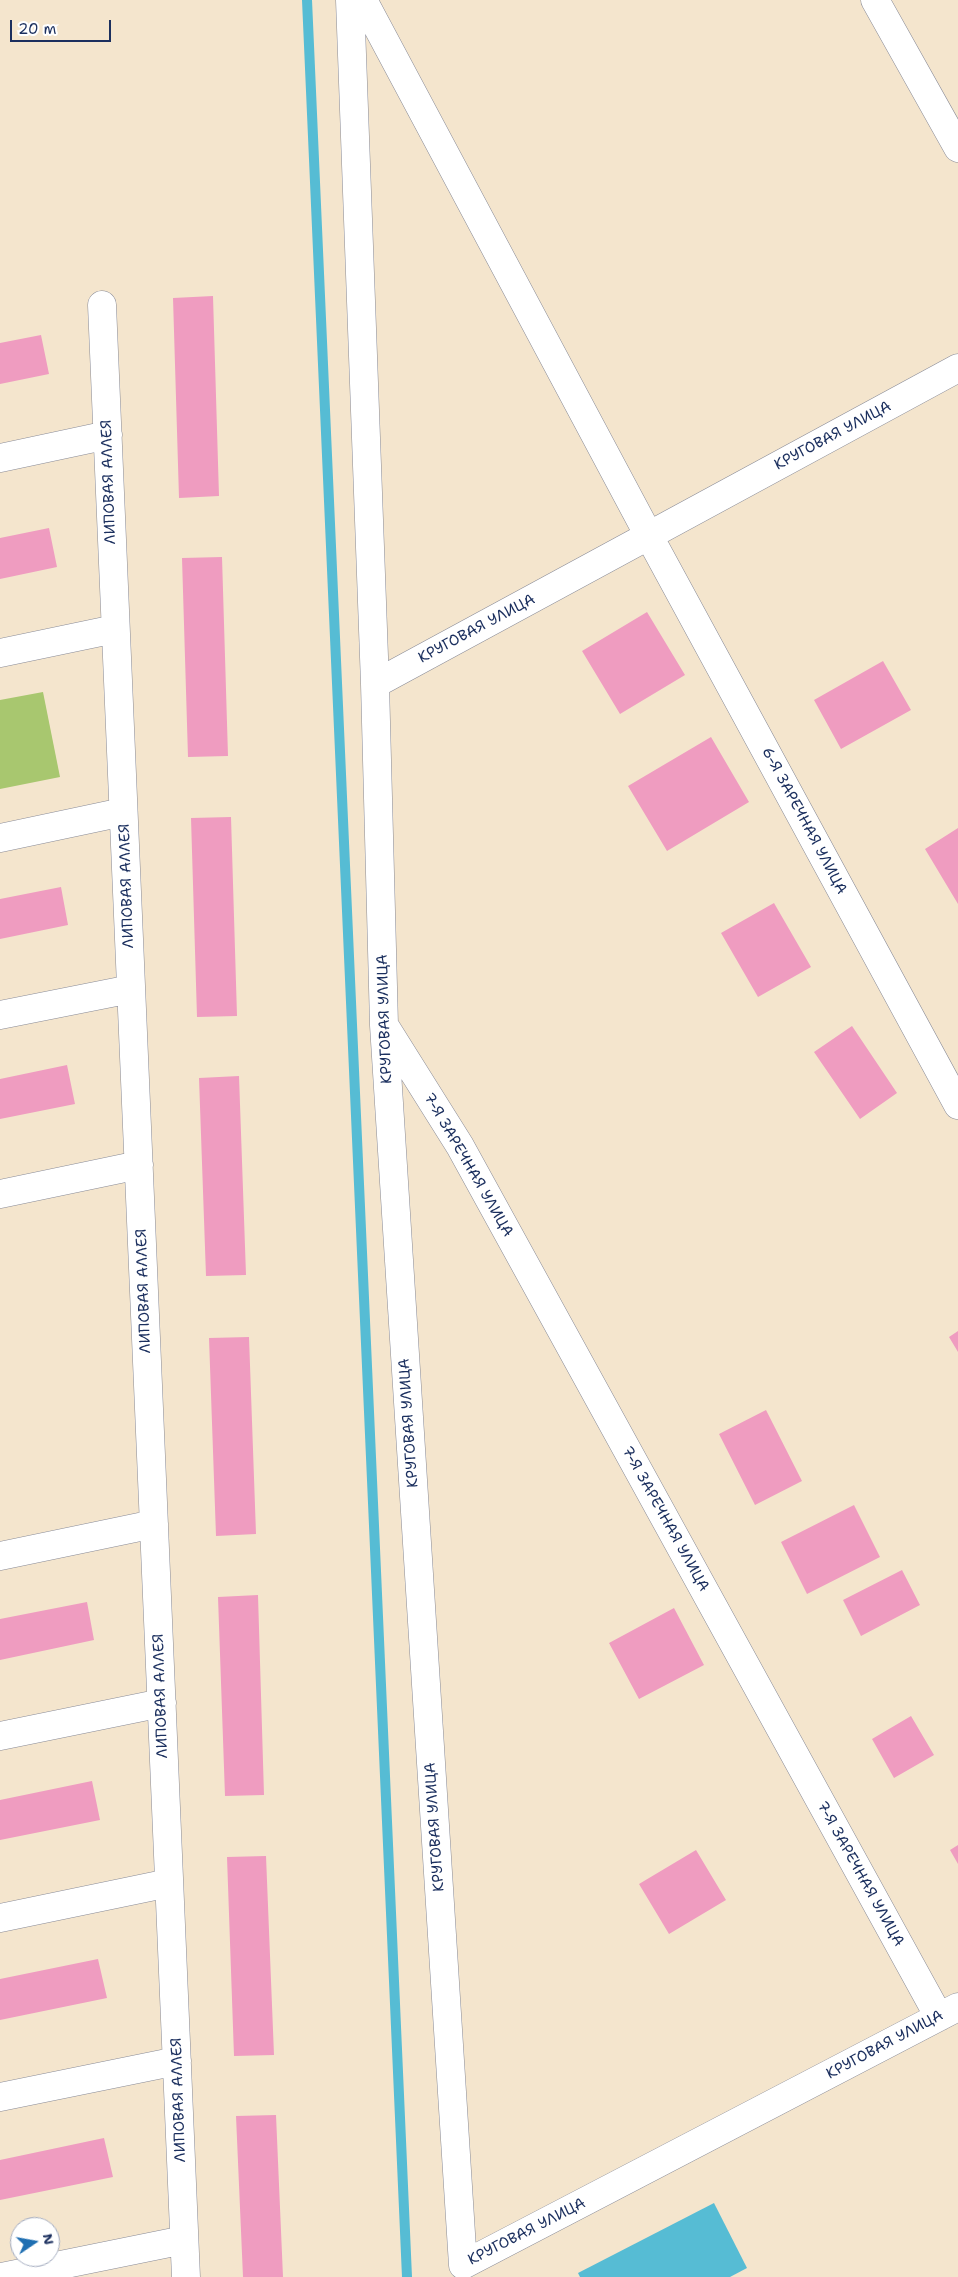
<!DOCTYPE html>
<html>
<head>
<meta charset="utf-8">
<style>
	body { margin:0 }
	#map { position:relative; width:958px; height:2277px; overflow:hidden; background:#f4e5cd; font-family:"Shantell Sans",sans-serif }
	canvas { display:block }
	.north { position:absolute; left:10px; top:2217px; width:50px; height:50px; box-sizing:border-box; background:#fff; border:1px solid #a4acbf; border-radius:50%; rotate:78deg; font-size:14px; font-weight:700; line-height:20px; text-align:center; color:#1b2f5e }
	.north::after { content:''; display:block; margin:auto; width:18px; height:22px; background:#1f6fb2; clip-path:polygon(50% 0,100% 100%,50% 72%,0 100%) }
	.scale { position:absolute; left:10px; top:20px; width:101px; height:22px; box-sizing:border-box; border:2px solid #1b2f5e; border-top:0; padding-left:6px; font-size:15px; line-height:18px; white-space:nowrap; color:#1b2f5e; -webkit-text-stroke:4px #fff; paint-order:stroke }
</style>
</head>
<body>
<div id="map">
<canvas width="958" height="2277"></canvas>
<div class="north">N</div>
<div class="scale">20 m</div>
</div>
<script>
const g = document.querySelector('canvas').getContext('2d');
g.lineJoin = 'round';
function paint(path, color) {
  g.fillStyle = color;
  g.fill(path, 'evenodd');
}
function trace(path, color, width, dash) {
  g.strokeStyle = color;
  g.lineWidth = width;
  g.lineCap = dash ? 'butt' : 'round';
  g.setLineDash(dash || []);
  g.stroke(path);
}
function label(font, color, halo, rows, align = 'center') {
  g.font = font + ' "Shantell Sans",sans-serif';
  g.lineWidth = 5;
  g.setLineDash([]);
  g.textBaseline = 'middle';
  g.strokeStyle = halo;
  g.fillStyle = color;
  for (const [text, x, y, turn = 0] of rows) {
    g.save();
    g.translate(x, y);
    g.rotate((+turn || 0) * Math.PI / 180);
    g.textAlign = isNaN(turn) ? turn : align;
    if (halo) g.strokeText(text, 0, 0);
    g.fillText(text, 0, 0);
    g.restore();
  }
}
paint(new Path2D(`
	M 43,692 L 60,777 L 0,789 L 0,700 Z`), '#a8c76f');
paint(new Path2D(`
	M 714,2203 L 747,2268 L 730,2277 L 580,2277 L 578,2273 Z`), '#56bcd4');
trace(new Path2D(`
	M 307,0 L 407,2277`), '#56bcd4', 10);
paint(new Path2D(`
	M 213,296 L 219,496 L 179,498 L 173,298 Z
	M 41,335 L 49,374 L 0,384 L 0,343 Z
	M 49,528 L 57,567 L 0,579 L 0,538 Z
	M 222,557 L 228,756 L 188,757 L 182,558 Z
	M 647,612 L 685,675 L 620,714 L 582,651 Z
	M 883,661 L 911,710 L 841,749 L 814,700 Z
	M 711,737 L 749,802 L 667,851 L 628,786 Z
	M 231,817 L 237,1016 L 197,1017 L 191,818 Z
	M 958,828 L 958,904 L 925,849 Z
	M 61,887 L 68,925 L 0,939 L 0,899 Z
	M 774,903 L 811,967 L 758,997 L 721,933 Z
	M 852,1026 L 897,1093 L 860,1119 L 814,1052 Z
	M 67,1065 L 75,1104 L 0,1119 L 0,1079 Z
	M 239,1076 L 246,1275 L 206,1276 L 199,1078 Z
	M 958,1331 L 958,1352 L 949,1337 Z
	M 249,1337 L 256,1534 L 216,1536 L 209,1338 Z
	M 766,1410 L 802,1481 L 755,1505 L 719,1434 Z
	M 854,1505 L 880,1557 L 807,1594 L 781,1542 Z
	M 902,1570 L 920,1605 L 861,1636 L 843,1600 Z
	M 258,1595 L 264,1795 L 225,1796 L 218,1597 Z
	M 87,1602 L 94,1640 L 0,1660 L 0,1619 Z
	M 674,1608 L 704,1665 L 639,1699 L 609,1643 Z
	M 911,1716 L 934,1755 L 894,1778 L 872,1739 Z
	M 92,1781 L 100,1820 L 0,1840 L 0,1800 Z
	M 958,1845 L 958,1864 L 950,1850 Z
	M 696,1850 L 726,1900 L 669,1934 L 639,1884 Z
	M 266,1856 L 274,2055 L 234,2056 L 227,1857 Z
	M 98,1959 L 107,1998 L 0,2020 L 0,1979 Z
	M 276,2115 L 283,2277 L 243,2277 L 236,2116 Z
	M 104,2138 L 113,2177 L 0,2200 L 0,2160 Z`), '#ef9cc0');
const minor = new Path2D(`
	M 350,0 L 375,684
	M 363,0 L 649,536 L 958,1105
	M 875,0 L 958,148
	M 102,305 L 186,2277
	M 958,368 L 375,684 L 384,1025 L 463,2265 L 958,2007
	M 0,458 L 108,435
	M 0,653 L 115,629
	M 0,838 L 123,812
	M 0,1015 L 131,989
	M 386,1028 L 460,1146 L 939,2017
	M 0,1194 L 139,1165
	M 0,1556 L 154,1524
	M 0,1736 L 162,1703
	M 0,1918 L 169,1883
	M 0,2097 L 177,2061
	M 2,2277 L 184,2240`);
trace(minor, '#888a96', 29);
trace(minor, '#fff', 28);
label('15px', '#1b2f5e', '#fff', [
	["КРУГОВАЯ УЛИЦА",833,436,-28],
	["ЛИПОВАЯ АЛЛЕЯ",109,482,-92],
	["КРУГОВАЯ УЛИЦА",477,629,-28],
	["6-Я ЗАРЕЧНАЯ УЛИЦА",804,821,62],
	["ЛИПОВАЯ АЛЛЕЯ",127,886,-92],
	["КРУГОВАЯ УЛИЦА",385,1019,-92],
	["7-Я ЗАРЕЧНАЯ УЛИЦА",468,1165,60],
	["ЛИПОВАЯ АЛЛЕЯ",144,1291,-92],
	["КРУГОВАЯ УЛИЦА",409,1423,-94],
	["7-Я ЗАРЕЧНАЯ УЛИЦА",665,1519,61],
	["ЛИПОВАЯ АЛЛЕЯ",161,1696,-92],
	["КРУГОВАЯ УЛИЦА",435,1827,-94],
	["7-Я ЗАРЕЧНАЯ УЛИЦА",860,1874,61],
	["КРУГОВАЯ УЛИЦА",885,2045,-28],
	["ЛИПОВАЯ АЛЛЕЯ",179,2100,-92],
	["КРУГОВАЯ УЛИЦА",527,2232,-27]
]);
</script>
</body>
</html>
